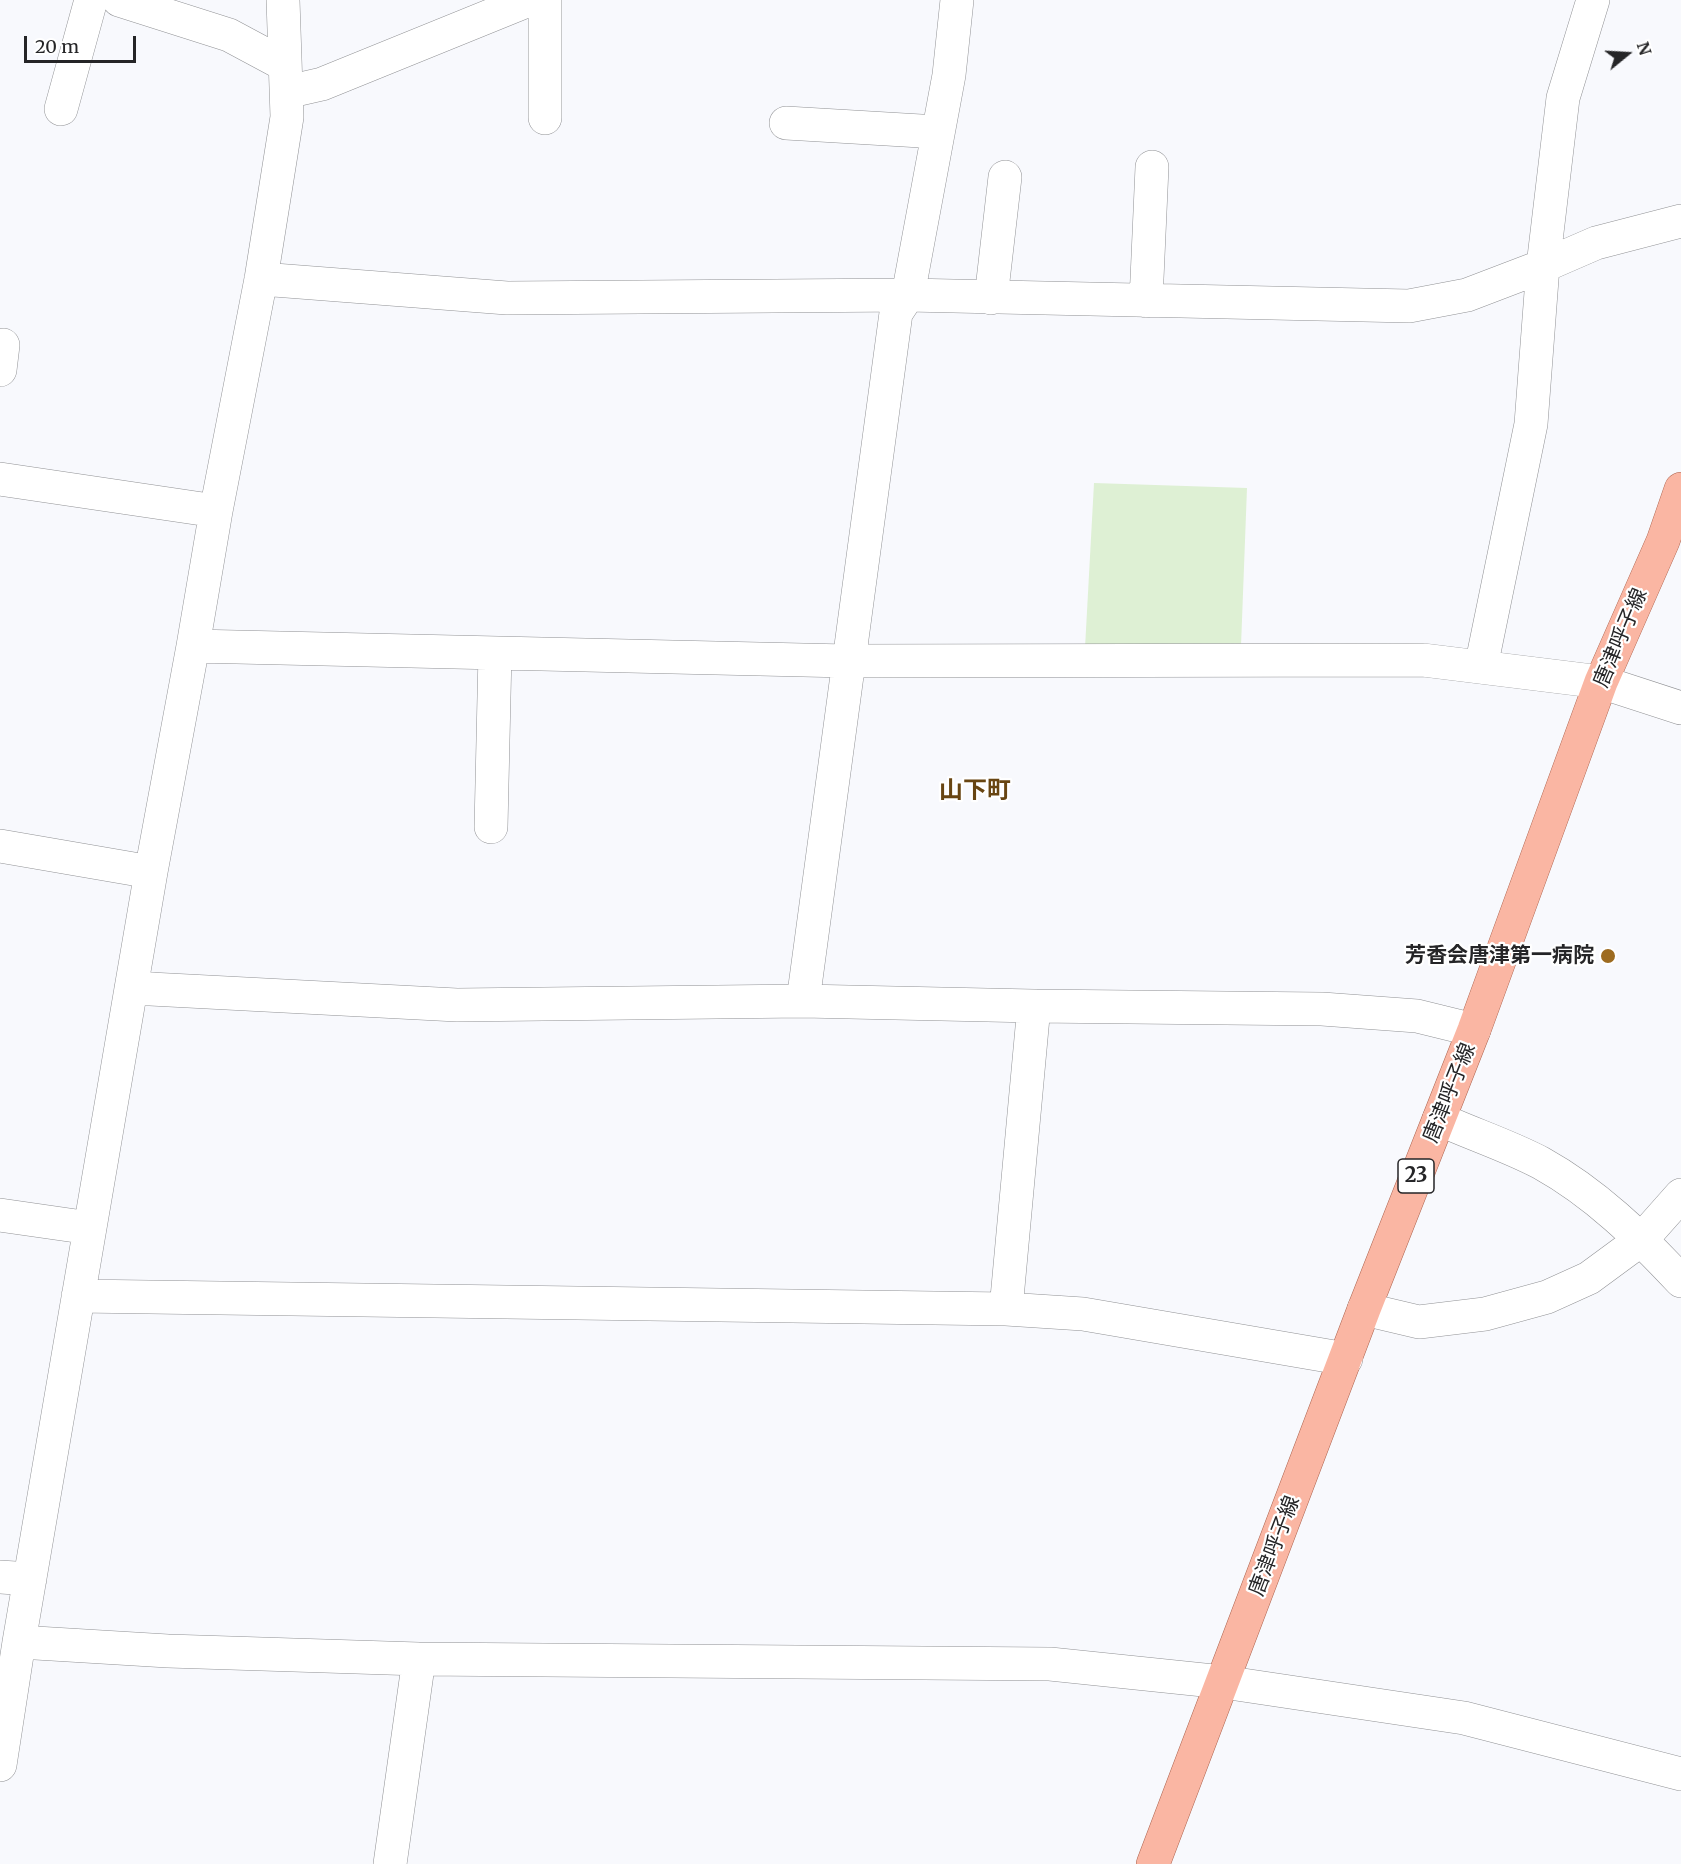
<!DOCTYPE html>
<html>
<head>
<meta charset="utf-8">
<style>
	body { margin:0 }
	#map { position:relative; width:1681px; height:1864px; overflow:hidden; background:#f8f9fd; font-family:Merriweather,serif }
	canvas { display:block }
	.north { position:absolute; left:1597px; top:24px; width:60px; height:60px; -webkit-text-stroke:4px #fff; paint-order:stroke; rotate:72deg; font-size:16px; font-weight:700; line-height:24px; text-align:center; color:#252527 }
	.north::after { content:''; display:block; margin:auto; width:21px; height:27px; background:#252527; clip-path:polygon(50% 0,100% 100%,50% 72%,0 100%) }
	.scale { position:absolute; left:24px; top:36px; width:112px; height:27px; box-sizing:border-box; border:3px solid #252527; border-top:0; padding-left:8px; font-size:18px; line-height:21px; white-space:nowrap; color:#252527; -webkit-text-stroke:4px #fff; paint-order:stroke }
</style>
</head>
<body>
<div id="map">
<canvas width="1681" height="1864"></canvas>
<div class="north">N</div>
<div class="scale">20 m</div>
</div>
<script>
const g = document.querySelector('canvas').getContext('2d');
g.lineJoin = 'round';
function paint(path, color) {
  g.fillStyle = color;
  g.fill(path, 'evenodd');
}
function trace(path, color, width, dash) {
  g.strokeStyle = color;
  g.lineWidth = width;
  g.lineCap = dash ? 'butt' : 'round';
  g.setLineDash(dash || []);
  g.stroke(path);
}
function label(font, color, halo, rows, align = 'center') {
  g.font = font + ' Merriweather,"Noto Sans JP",serif';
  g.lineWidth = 4.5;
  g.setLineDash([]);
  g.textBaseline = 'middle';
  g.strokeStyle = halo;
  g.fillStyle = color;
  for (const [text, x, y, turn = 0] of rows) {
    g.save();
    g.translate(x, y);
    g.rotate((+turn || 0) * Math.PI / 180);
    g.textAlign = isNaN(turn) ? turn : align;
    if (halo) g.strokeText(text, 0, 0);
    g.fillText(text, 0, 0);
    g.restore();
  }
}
paint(new Path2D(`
	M 1094,483 L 1247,488 L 1241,646 L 1085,648 Z`), '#def0d4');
const minor = new Path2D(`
	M 119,0 L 229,35 L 285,65
	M 287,92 L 322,84 L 529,0
	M 61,109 L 91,0
	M 545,118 L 545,0
	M 786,123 L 938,132
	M 261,279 L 507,298 L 908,295 L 1409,306 L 1467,295 L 1543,266 L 1596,243 L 1681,221
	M 991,298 L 1005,177
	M 1146,301 L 1152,167
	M 0,370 L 3,345
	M 0,479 L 216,511
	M 193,646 L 847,661 L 1423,660 L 1601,682 L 1681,708
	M 1481,667 L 1531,424 L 1543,266 L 1563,98 L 1593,0
	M 491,827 L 495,653
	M 0,846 L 151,872
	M 131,988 L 457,1005 L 803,1001 L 1034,1006 L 1322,1009 L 1417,1016 L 1474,1030
	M 803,1001 L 896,313 L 908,295 L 949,75 L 957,0
	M 1439,1119 C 1472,1134 1509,1146 1541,1163 C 1595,1193 1639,1236 1681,1281
	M 0,1215 L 90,1228
	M 78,1296 L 1006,1309 L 1083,1314 L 1346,1359
	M 1006,1309 L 1034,1006
	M 1364,1309 L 1419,1322 L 1485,1314 L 1547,1297 L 1589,1278 L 1642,1239 L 1681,1195
	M 0,1577 L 30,1579
	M 19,1642 L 168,1651 L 419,1659 L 1050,1664 L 1223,1682 L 1464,1718 L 1681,1774
	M 0,1765 L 19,1642 L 151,872 L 193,646 L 216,511 L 261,279 L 287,117 L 283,0
	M 390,1864 L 419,1659`);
const major = new Path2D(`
	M 1153,1864 L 1364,1309 L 1474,1030 L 1601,682 L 1663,541 L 1681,489`);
trace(minor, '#919295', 34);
trace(major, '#ad644f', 34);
trace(minor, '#fff', 33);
trace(major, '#fab6a3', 33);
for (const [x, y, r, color] of [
	[1608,956,8,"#9d6b20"]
]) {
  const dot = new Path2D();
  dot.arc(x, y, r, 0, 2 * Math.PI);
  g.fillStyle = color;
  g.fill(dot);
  trace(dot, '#fff', 2);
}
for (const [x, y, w] of [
	[1416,1176,36]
]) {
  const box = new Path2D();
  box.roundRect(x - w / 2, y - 17, w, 34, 4.5);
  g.fillStyle = '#fff';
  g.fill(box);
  trace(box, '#252527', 1.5);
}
label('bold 20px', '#252527', null, [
	["23",1416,1176]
]);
label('21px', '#252527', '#fff', [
	["唐津呼子線",1621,638,-67],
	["唐津呼子線",1450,1093,-68],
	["唐津呼子線",1275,1546,-69]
]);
label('bold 21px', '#252527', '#fff', [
	["芳香会唐津第一病院",1594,956]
], 'right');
label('bold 24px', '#684512', '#fff', [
	["山下町",975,791]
]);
</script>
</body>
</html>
